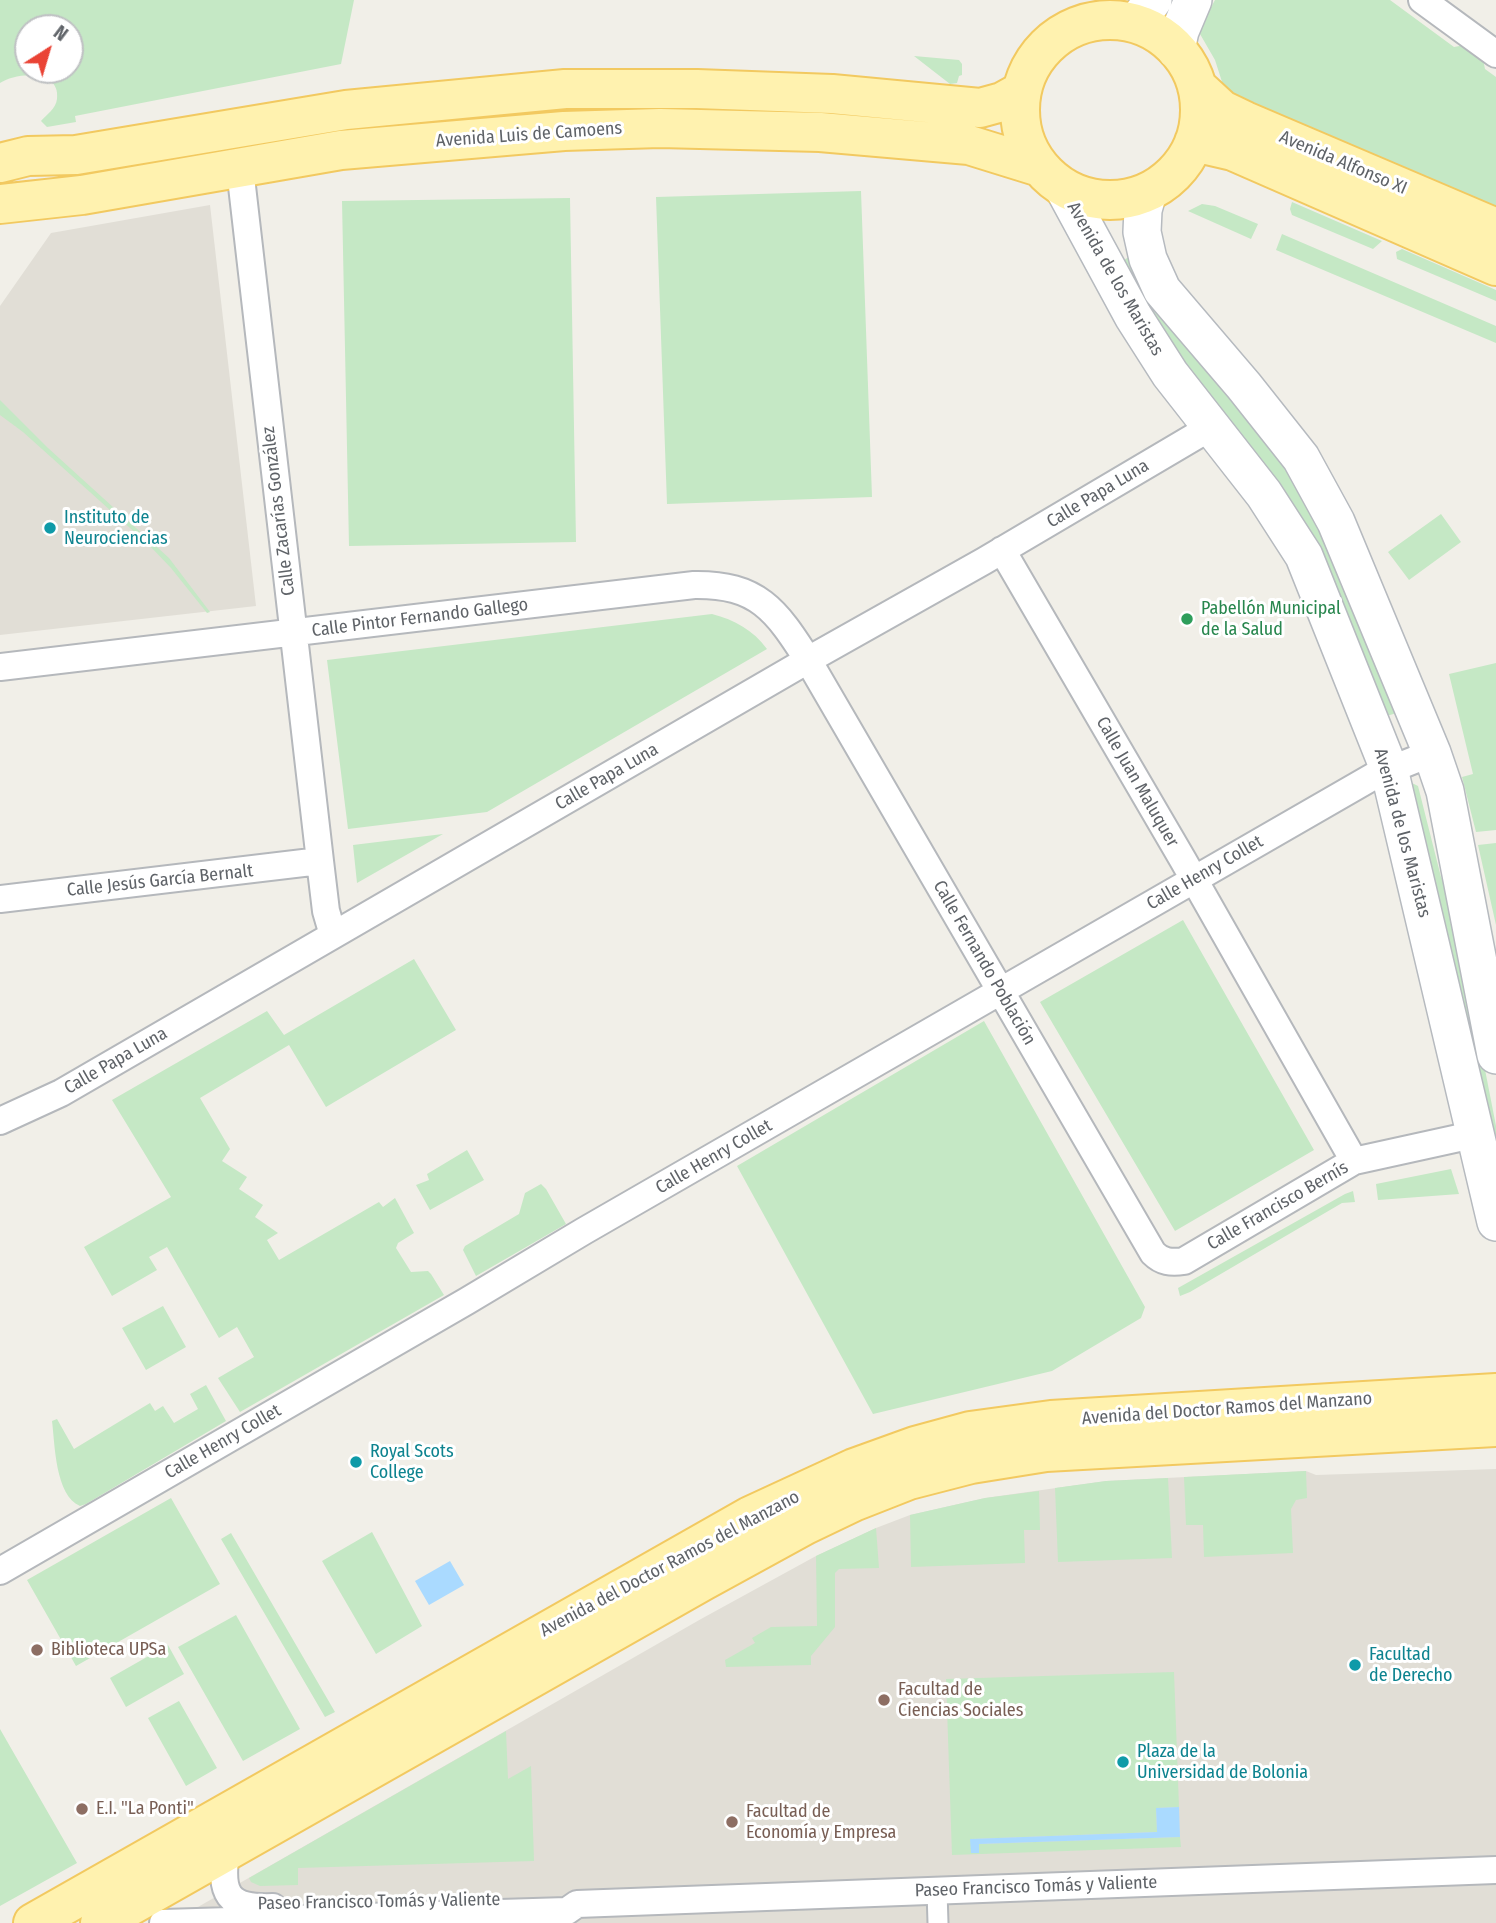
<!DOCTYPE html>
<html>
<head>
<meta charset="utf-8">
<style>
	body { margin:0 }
	#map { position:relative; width:1496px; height:1923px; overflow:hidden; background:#f1efe8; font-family:"Fira Sans Condensed",sans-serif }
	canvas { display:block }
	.north { position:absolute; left:14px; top:14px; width:70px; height:70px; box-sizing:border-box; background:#fff; border:2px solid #bfc1c3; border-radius:50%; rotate:37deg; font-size:19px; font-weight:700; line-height:28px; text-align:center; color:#5f6368 }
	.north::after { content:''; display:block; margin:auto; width:24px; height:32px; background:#ea4335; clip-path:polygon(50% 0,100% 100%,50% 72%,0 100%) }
</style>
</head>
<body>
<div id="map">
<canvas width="1496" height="1923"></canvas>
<div class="north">N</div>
</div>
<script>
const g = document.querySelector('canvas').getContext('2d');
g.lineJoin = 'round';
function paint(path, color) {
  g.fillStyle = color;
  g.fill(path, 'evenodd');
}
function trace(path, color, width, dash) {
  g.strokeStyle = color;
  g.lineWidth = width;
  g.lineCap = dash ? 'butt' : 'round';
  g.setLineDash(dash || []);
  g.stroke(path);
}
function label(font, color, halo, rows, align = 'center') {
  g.font = font + ' "Fira Sans Condensed",sans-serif';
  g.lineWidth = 6;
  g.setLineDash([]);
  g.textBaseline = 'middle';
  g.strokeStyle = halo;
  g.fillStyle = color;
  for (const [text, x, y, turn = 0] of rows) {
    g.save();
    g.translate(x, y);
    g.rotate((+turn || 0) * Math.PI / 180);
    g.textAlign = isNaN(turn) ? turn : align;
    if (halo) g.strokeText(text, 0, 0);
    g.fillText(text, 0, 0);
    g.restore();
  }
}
paint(new Path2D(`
	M 210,205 L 256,606 L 0,635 L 0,306 L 51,233 Z
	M 1496,1469 L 1496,1923 L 170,1923 L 701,1619 L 816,1556 L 876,1528 L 910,1515 L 985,1498 L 1106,1481 L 1306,1471 L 1316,1475 Z`), '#e1ded6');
paint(new Path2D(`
	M 0,0 L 354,0 L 341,64 L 75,116 L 76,122 L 47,127 L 41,121 C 46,115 56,109 57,99 C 61,69 16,72 0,83 ZM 28,28 L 70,28 L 70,70 L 28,70 Z
	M 1215,0 L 1390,0 L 1454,47 L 1465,45 L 1483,59 L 1485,69 L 1496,77 L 1496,209 L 1233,96 L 1224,88 L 1215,60 L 1200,34 L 1203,22 Z
	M 914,56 L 959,60 L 962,64 L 962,75 L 959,76 L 957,83 L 950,84 Z
	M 861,191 L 872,497 L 667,504 L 656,197 Z
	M 570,198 L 576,542 L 349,546 L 342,201 Z
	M 1292,202 L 1382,241 L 1373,249 L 1292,215 L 1290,209 Z
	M 1202,204 L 1215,206 L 1258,224 L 1251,239 L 1188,211 Z
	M 1282,234 L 1496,326 L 1496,343 L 1276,250 Z
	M 1402,249 L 1496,290 L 1496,301 L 1397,259 L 1396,252 Z
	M 1132,255 L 1294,470 L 1400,712 L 1380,718 L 1186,374 L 1116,265 Z
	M 0,400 L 48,448 L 169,558 L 210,612 L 207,613 L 171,568 L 149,545 L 23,432 L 0,415 Z
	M 1441,514 L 1461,542 L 1409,580 L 1388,552 Z
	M 712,614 C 735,620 753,630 767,649 L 487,812 L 348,829 L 327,660 Z
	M 1496,663 L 1496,830 L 1476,832 L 1462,777 L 1473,774 L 1449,674 Z
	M 1410,782 L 1418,786 L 1441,877 L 1450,890 L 1496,1126 L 1496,1170 Z
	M 443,834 L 357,883 L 353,845 Z
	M 1496,843 L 1496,925 L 1478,845 Z
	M 1183,920 L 1314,1150 L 1175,1231 L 1040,1002 Z
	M 414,959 L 456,1030 L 326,1107 L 289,1045 L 200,1098 L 230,1149 L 222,1161 L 247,1177 L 239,1189 L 263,1205 L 255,1217 L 278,1233 L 267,1240 L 279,1260 L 379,1202 L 383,1207 L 395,1198 L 414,1233 L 398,1243 L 396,1248 L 411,1272 L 428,1271 L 431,1274 L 444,1295 L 240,1412 L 218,1378 L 254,1357 L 237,1327 L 219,1338 L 167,1247 L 149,1257 L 157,1270 L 112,1296 L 84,1247 L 171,1197 L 112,1100 L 267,1011 L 284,1035 Z
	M 984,1021 L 1145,1307 L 1141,1318 L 1052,1371 L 873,1414 L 737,1166 Z
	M 467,1150 L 484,1180 L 430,1210 L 416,1185 L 429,1180 L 427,1174 Z
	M 1451,1169 L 1459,1194 L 1378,1200 L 1376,1184 Z
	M 541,1184 L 546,1189 L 566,1224 L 476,1276 L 463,1250 L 465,1246 L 519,1214 L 525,1193 Z
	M 1353,1191 L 1355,1202 L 1342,1203 L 1190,1292 L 1180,1296 L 1178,1288 L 1345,1194 Z
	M 163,1306 L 186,1347 L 146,1370 L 122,1328 Z
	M 206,1385 L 226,1421 L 86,1504 L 80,1506 C 55,1495 55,1445 52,1421 L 57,1419 L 74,1449 L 150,1403 L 155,1411 L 163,1406 L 174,1423 L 198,1409 L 190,1394 Z
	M 1306,1471 L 1307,1498 L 1296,1500 L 1291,1509 L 1293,1553 L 1204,1557 L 1203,1525 L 1186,1525 L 1184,1477 Z
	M 1168,1478 L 1172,1558 L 1058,1562 L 1055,1488 L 1106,1481 Z
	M 1039,1491 L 1040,1530 L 1024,1530 L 1025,1563 L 911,1567 L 910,1515 L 985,1498 Z
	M 171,1498 L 220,1584 L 76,1666 L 27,1580 Z
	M 876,1528 L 879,1568 L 839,1569 L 835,1573 L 835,1627 L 811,1656 L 811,1665 L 726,1667 L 725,1660 L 755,1643 L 752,1638 L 771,1627 L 817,1626 L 816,1556 Z
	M 372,1532 L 422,1626 L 376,1654 L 322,1561 Z
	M 231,1533 L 335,1712 L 325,1717 L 221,1539 Z
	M 236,1615 L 300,1729 L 243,1761 L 178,1647 Z
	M 168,1645 L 184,1674 L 126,1707 L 110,1678 Z
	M 1174,1672 L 1179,1807 L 1156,1808 L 1157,1832 L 971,1839 L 971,1852 L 979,1853 L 979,1844 L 1180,1837 L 1181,1847 L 952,1855 L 946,1679 Z
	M 179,1701 L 217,1768 L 186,1786 L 148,1718 Z
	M 0,1729 L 77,1863 L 0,1906 Z
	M 506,1731 L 508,1779 L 531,1766 L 534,1861 L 298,1868 L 298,1885 L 260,1886 L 251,1882 L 249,1878 Z`), '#c5e8c5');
paint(new Path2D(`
	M 450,1561 L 464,1585 L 429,1605 L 415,1581 Z
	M 1179,1807 L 1180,1837 L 979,1844 L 979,1853 L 971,1853 L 970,1839 L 1157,1832 L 1156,1808 Z`), '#aadaff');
const pedestrian = new Path2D(`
	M 937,1891 L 938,1923`);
const minor = new Path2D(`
	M 1422,0 L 1496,54
	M 240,169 L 320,861 L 326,911 L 333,935
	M 1002,550 L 1183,860 L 1354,1161
	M 0,667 L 694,585 C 758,584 776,610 808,660 L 1153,1253 C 1162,1262 1171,1263 1184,1261 L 1354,1161 L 1477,1134
	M 0,899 L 320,861
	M 0,1121 L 61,1093 L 808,660 L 984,561 L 1211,427
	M 0,1571 L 467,1301 L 584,1231 L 1374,776 L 1432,753
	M 226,1851 C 220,1893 226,1909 273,1907
	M 163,1923 L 567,1911 L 577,1904 L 1496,1870`);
const secondary = new Path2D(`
	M 1136,23 L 1153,0
	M 1176,50 L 1180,31 L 1193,0
	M 1063,187 L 1133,316 L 1170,374 L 1264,494 L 1304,556 L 1389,769 L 1496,1222
	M 1148,192 L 1143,210 L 1142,232 L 1148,259 L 1162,290 L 1244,386 L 1301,458 L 1336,522 L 1432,753 L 1445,791 L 1496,1055`);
const primary = new Path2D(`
	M1020 110a90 90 0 1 1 180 0a90 90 0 1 1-180 0Z
	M 1197,87 L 1222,110 L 1245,121 L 1496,228
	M 1194,142 L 1233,151 L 1496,266
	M 0,163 L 28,156 L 76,155 L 346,110 L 565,89 L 697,89 L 832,94 L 980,108 L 1002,102 L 1020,92
	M 0,204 L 82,195 L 341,150 L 564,131 L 660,128 L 820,132 L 969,145 L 1040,167
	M 33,1923 L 750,1516 L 854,1468 L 915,1446 L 970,1431 L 1051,1420 L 1496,1393
	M 100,1923 L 703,1581 L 805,1525 L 853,1502 L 909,1480 L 971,1464 L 1046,1452 L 1496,1427`);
trace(pedestrian, '#b5b8bc', 23);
trace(minor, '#b5b8bc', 30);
trace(secondary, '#b6babf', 40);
trace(primary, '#f2c960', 42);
trace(pedestrian, '#fff', 19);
trace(minor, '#fff', 26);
trace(secondary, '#fff', 37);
trace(primary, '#fff2af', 38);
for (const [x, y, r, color] of [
	[50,528,7,"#0f9aa8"],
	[1187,619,7,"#2e9e5b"],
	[356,1462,7,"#0f9aa8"],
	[37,1650,7,"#8d6e63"],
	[1355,1665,7,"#0f9aa8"],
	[884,1700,7,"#8d6e63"],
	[1123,1762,7,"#0f9aa8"],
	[82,1809,7,"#8d6e63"],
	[732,1822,7,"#8d6e63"]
]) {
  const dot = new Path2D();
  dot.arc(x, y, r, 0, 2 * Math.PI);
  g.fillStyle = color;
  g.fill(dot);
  trace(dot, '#fff', 2.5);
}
label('18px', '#5f6368', '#fff', [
	["Avenida Luis de Camoens",529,135,-4],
	["Avenida Alfonso XI",1343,163,23],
	["Avenida de los Maristas",1115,279,60],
	["Calle Papa Luna",1098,494,-31],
	["Calle Zacarías González",279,511,-97],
	["Calle Pintor Fernando Gallego",420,618,-7],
	["Calle Papa Luna",607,777,-30],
	["Calle Juan Maluquer",1137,782,60],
	["Avenida de los Maristas",1402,833,75],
	["Calle Henry Collet",1205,873,-30],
	["Calle Jesús García Bernalt",160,881,-6],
	["Calle Fernando Población",984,963,60],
	["Calle Papa Luna",116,1061,-30],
	["Calle Henry Collet",714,1157,-30],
	["Calle Francisco Bernís",1278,1206,-30],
	["Avenida del Doctor Ramos del Manzano",1227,1409,-4],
	["Calle Henry Collet",223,1442,-30],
	["Avenida del Doctor Ramos del Manzano",670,1564,-28],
	["Paseo Francisco Tomás y Valiente",1036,1887,-2],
	["Paseo Francisco Tomás y Valiente",379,1902,-1]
]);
label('18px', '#0d838f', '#fff', [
	["Instituto de",64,518],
	["Neurociencias",64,539],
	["Royal Scots",370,1452],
	["College",370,1473],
	["Facultad",1369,1655],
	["de Derecho",1369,1676],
	["Plaza de la",1137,1752],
	["Universidad de Bolonia",1137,1773]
], 'left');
label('18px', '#27864d', '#fff', [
	["Pabellón Municipal",1201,609],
	["de la Salud",1201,630]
], 'left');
label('18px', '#785e54', '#fff', [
	["Biblioteca UPSa",51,1650],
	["Facultad de",898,1690],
	["Ciencias Sociales",898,1711],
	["E.I. \"La Ponti\"",96,1809],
	["Facultad de",746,1812],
	["Economía y Empresa",746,1833]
], 'left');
</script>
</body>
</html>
